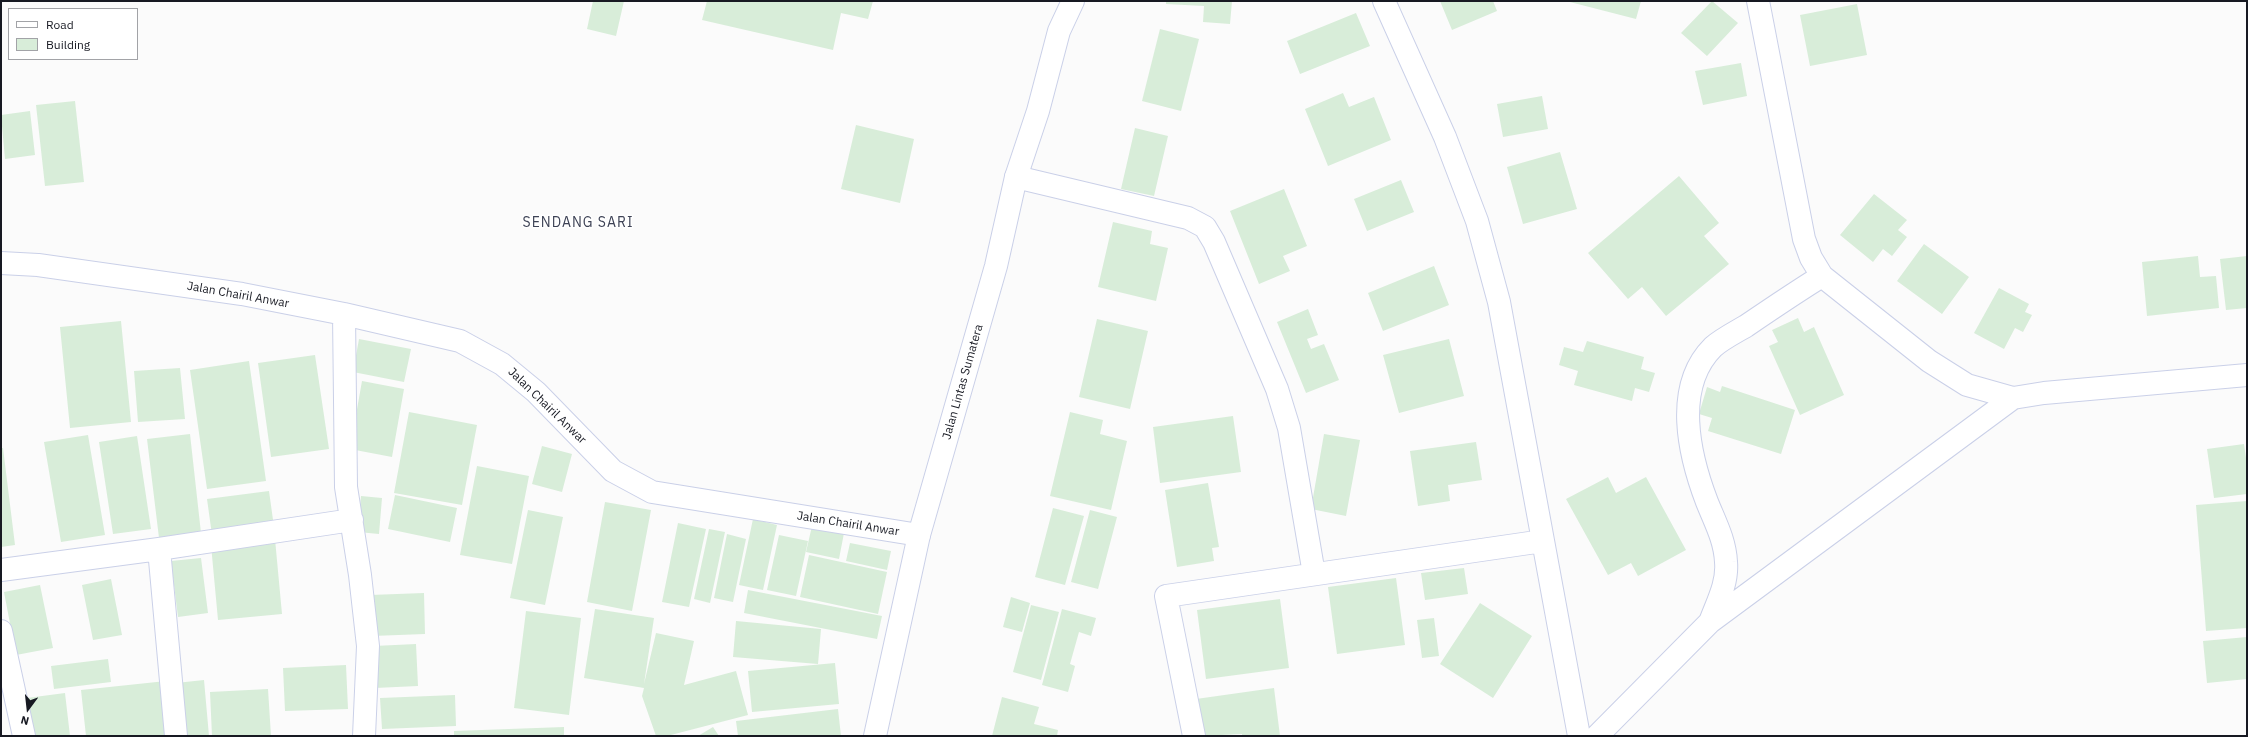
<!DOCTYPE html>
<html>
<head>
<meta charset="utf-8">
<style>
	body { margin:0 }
	#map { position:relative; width:2248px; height:737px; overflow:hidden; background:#fbfbfb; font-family:"IBM Plex Sans",sans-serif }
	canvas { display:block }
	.frame { position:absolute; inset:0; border:2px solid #171922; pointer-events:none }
	.legend { position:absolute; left:8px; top:8px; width:130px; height:52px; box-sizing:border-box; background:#fff; border:1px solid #a2a3a7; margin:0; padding:5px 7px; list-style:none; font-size:12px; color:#171922 }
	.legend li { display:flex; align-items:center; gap:8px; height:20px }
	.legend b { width:20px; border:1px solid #a2a3a7 }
	.north { position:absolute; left:8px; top:689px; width:40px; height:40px; -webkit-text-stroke:3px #fff; paint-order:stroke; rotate:195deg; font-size:11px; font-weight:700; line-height:16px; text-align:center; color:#171922 }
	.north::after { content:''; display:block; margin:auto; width:14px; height:18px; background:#171922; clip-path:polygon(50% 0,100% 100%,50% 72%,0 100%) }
</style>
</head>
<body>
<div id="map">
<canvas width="2248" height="737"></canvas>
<div class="frame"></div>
<ul class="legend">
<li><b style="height:5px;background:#fff"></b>Road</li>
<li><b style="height:11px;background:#d8edd9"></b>Building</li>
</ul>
<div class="north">N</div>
</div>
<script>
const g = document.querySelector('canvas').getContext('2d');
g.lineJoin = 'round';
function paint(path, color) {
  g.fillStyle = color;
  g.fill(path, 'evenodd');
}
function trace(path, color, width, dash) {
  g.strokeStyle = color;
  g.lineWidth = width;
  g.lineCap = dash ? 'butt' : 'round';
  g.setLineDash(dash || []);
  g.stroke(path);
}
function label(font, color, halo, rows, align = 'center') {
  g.font = font + ' "IBM Plex Sans",sans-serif';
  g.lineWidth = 3;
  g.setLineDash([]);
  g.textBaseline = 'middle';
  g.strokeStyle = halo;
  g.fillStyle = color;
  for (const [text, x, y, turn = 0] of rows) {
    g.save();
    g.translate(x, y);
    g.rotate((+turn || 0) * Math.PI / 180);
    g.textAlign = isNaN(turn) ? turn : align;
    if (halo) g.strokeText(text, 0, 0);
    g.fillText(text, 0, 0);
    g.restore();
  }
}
paint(new Path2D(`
	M 593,1 L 624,1 L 616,36 L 587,29 Z
	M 707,1 L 873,1 L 868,19 L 841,13 L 833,50 L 702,20 Z
	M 1166,1 L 1232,1 L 1230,24 L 1203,22 L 1204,6 L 1166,4 Z
	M 1440,1 L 1493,1 L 1497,11 L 1452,30 Z
	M 1566,1 L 1641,1 L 1636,19 Z
	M 1712,1 L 1738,23 L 1707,56 L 1681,33 Z
	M 1857,4 L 1867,55 L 1810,66 L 1800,15 Z
	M 1356,13 L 1370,46 L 1300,74 L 1287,41 Z
	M 1160,29 L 1199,39 L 1181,111 L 1142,101 Z
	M 1741,63 L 1747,96 L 1703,105 L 1695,71 Z
	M 1343,93 L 1349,107 L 1374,97 L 1391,140 L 1328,166 L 1305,109 Z
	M 1542,96 L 1548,129 L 1503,137 L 1497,104 Z
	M 75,101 L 84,182 L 45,186 L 36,105 Z
	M 30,111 L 35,155 L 5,159 L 1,115 Z
	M 856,125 L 914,139 L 900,203 L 841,189 Z
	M 1135,128 L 1168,136 L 1154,196 L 1121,189 Z
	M 1560,152 L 1577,209 L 1523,224 L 1507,167 Z
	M 1679,176 L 1719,223 L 1704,236 L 1729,264 L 1666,316 L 1642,287 L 1628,299 L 1588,253 Z
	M 1401,180 L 1414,212 L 1367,231 L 1354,199 Z
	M 1284,189 L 1307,246 L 1283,256 L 1290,271 L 1259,284 L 1230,211 Z
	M 1874,194 L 1907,220 L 1898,230 L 1907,237 L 1892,256 L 1883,249 L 1873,262 L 1840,235 Z
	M 1113,222 L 1152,231 L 1150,244 L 1168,248 L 1156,301 L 1098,287 Z
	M 1924,244 L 1969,277 L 1942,314 L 1897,281 Z
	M 2198,256 L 2200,277 L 2216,276 L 2219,308 L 2147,316 L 2142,262 Z
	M 2247,256 L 2247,308 L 2226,310 L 2220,259 Z
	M 1434,266 L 1449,305 L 1383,331 L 1368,293 Z
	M 1999,288 L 2029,304 L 2025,312 L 2032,315 L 2023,332 L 2015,328 L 2004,349 L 1974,333 Z
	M 1308,309 L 1318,335 L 1307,339 L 1311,349 L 1324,344 L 1339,380 L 1306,393 L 1277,322 Z
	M 1798,318 L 1804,332 L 1814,327 L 1844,395 L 1800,415 L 1769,346 L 1778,342 L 1772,330 Z
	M 1097,319 L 1148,331 L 1130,409 L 1079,397 Z
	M 121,321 L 131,422 L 70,428 L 60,327 Z
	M 359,339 L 411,349 L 404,382 L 353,372 Z
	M 1449,339 L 1464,396 L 1399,413 L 1383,355 Z
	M 1587,341 L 1644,357 L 1641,369 L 1655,373 L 1649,392 L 1635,388 L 1632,401 L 1574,385 L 1578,371 L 1559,365 L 1564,347 L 1583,352 Z
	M 315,355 L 329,449 L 271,457 L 258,363 Z
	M 249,361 L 266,481 L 207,489 L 190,370 Z
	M 180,368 L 185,419 L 138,422 L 134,371 Z
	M 362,381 L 404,389 L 392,457 L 350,449 Z
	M 1722,386 L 1795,410 L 1781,454 L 1708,431 L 1712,418 L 1699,414 L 1707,387 L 1720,392 Z
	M 409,412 L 477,425 L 462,505 L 394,493 Z
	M 1070,412 L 1103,420 L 1100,434 L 1127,441 L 1111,510 L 1050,496 Z
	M 1233,416 L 1241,472 L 1160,483 L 1153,427 Z
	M 190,434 L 201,533 L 159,538 L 147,439 Z
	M 1324,434 L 1360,440 L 1346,516 L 1311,509 Z
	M 88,435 L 105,535 L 61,542 L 44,442 Z
	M 137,436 L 151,529 L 113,534 L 99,442 Z
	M 1476,442 L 1482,480 L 1448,485 L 1450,501 L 1418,506 L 1410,451 Z
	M 2244,444 L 2247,465 L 2247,494 L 2214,498 L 2207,449 Z
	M 542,446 L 572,454 L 562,492 L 532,484 Z
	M 1,448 L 3,448 L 15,545 L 1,547 Z
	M 477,466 L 529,476 L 512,564 L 460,555 Z
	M 1608,477 L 1616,493 L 1646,477 L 1686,550 L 1638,576 L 1631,563 L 1608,575 L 1566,499 Z
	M 1208,483 L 1219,547 L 1212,548 L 1214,561 L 1177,567 L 1165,490 Z
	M 269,491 L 274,527 L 212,535 L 207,499 Z
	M 395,495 L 457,508 L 450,542 L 388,529 Z
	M 361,496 L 382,498 L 379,534 L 358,532 Z
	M 2247,501 L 2247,628 L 2206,631 L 2196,505 Z
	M 605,502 L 651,510 L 632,611 L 587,602 Z
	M 1053,508 L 1084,516 L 1065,585 L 1035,577 Z
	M 528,510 L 563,517 L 545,605 L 510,598 Z
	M 1090,510 L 1117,517 L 1098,589 L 1071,582 Z
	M 753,519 L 777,525 L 763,590 L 739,585 Z
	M 678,523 L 706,529 L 689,607 L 662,602 Z
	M 812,526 L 844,533 L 839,559 L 806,552 Z
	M 709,529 L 725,532 L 710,603 L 694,599 Z
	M 727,534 L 746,539 L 733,602 L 714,598 Z
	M 779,535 L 808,541 L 796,596 L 767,590 Z
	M 275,539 L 282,614 L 218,620 L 211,545 Z
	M 850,543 L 891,551 L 887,570 L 846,561 Z
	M 809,555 L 887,572 L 878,614 L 800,597 Z
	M 201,558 L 208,613 L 178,617 L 171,561 Z
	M 1464,568 L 1468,594 L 1425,600 L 1421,573 Z
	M 1396,578 L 1405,645 L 1337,654 L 1328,587 Z
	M 111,579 L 122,635 L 93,640 L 82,585 Z
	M 40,585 L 53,648 L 16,655 L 4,592 Z
	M 748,590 L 882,616 L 877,639 L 744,613 Z
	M 424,593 L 425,634 L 372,636 L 370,595 Z
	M 1011,597 L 1030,603 L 1022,632 L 1003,627 Z
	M 1280,599 L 1289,668 L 1206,679 L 1197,610 Z
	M 1480,603 L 1532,636 L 1493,698 L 1440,664 Z
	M 1031,605 L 1059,612 L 1041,680 L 1013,672 Z
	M 595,609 L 654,618 L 644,684 L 656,633 L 694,641 L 684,685 L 736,671 L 748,715 L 667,736 L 656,736 L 642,696 L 644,688 L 584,678 Z
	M 1062,609 L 1096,618 L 1091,636 L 1079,632 L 1070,664 L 1075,666 L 1068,692 L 1042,685 Z
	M 526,611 L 581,618 L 569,715 L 514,708 Z
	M 1434,618 L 1439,656 L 1422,658 L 1417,620 Z
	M 736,621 L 821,629 L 818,664 L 733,657 Z
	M 2247,637 L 2247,679 L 2207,683 L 2203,641 Z
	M 416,644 L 418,686 L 375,688 L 374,646 Z
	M 108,659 L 111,682 L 54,689 L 51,666 Z
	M 835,663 L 839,704 L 752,712 L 748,671 Z
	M 346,665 L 348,709 L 285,711 L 283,668 Z
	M 204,680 L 209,736 L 182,736 L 176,683 Z
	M 166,681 L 172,736 L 86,736 L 81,690 Z
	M 1274,688 L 1280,736 L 1242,736 L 1242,734 L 1201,736 L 1196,699 Z
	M 268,689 L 271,736 L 212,736 L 210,692 Z
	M 65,693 L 70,736 L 31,736 L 27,698 Z
	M 455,695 L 456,726 L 382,729 L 380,698 Z
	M 1002,697 L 1039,707 L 1034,724 L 1058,730 L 1057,736 L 992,736 Z
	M 838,709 L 841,736 L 738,736 L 736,721 Z
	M 564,727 L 564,736 L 454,736 L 454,731 Z
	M 713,727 L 719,736 L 698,736 Z`), '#d8edd9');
const minor = new Path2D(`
	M 1384,1 L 1445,137 L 1477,221 L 1499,302 L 1579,736
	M 1758,1 L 1804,239 L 1811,258 L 1822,276 L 1929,361 L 1967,385 L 2013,398
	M 1016,177 L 1188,218 L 1205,227 L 1214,242 L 1277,389 L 1289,428 L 1314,574
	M 1,263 L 38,265 L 242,294 L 344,314 L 460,341 L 502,364 L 536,392 L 613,471 L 652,492 L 919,535
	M 344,314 L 346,487 L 360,575 L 368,646 L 364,736
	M 159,549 L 176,736
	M 1,570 L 159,549 L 352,520
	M 1710,622 C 1717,603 1728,583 1726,562 C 1725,540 1715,522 1707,502 C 1689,455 1673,387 1713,347 C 1722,339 1736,332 1746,326 C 1771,309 1796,292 1822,276
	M 1,631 L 24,736
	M 1194,736 L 1166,596 L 1543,541
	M 1597,736 L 1710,622 L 2013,398 L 2044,393 L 2247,375`);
const highway = new Path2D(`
	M 875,736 L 919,535 L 996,266 L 1016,177 L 1038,111 L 1059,31 L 1073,1`);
trace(minor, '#cad0e8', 24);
trace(highway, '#cad0e8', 24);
trace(minor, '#fff', 22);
trace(highway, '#fff', 22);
label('12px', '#171922', '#fff', [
	["Jalan Chairil Anwar",238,295,10],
	["Jalan Lintas Sumatera",963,382,-74],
	["Jalan Chairil Anwar",547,406,44],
	["Jalan Chairil Anwar",848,524,9]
]);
g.letterSpacing = '1px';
label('14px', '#3d4255', '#fff', [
	["SENDANG SARI",578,223]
]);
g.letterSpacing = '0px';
</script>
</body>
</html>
